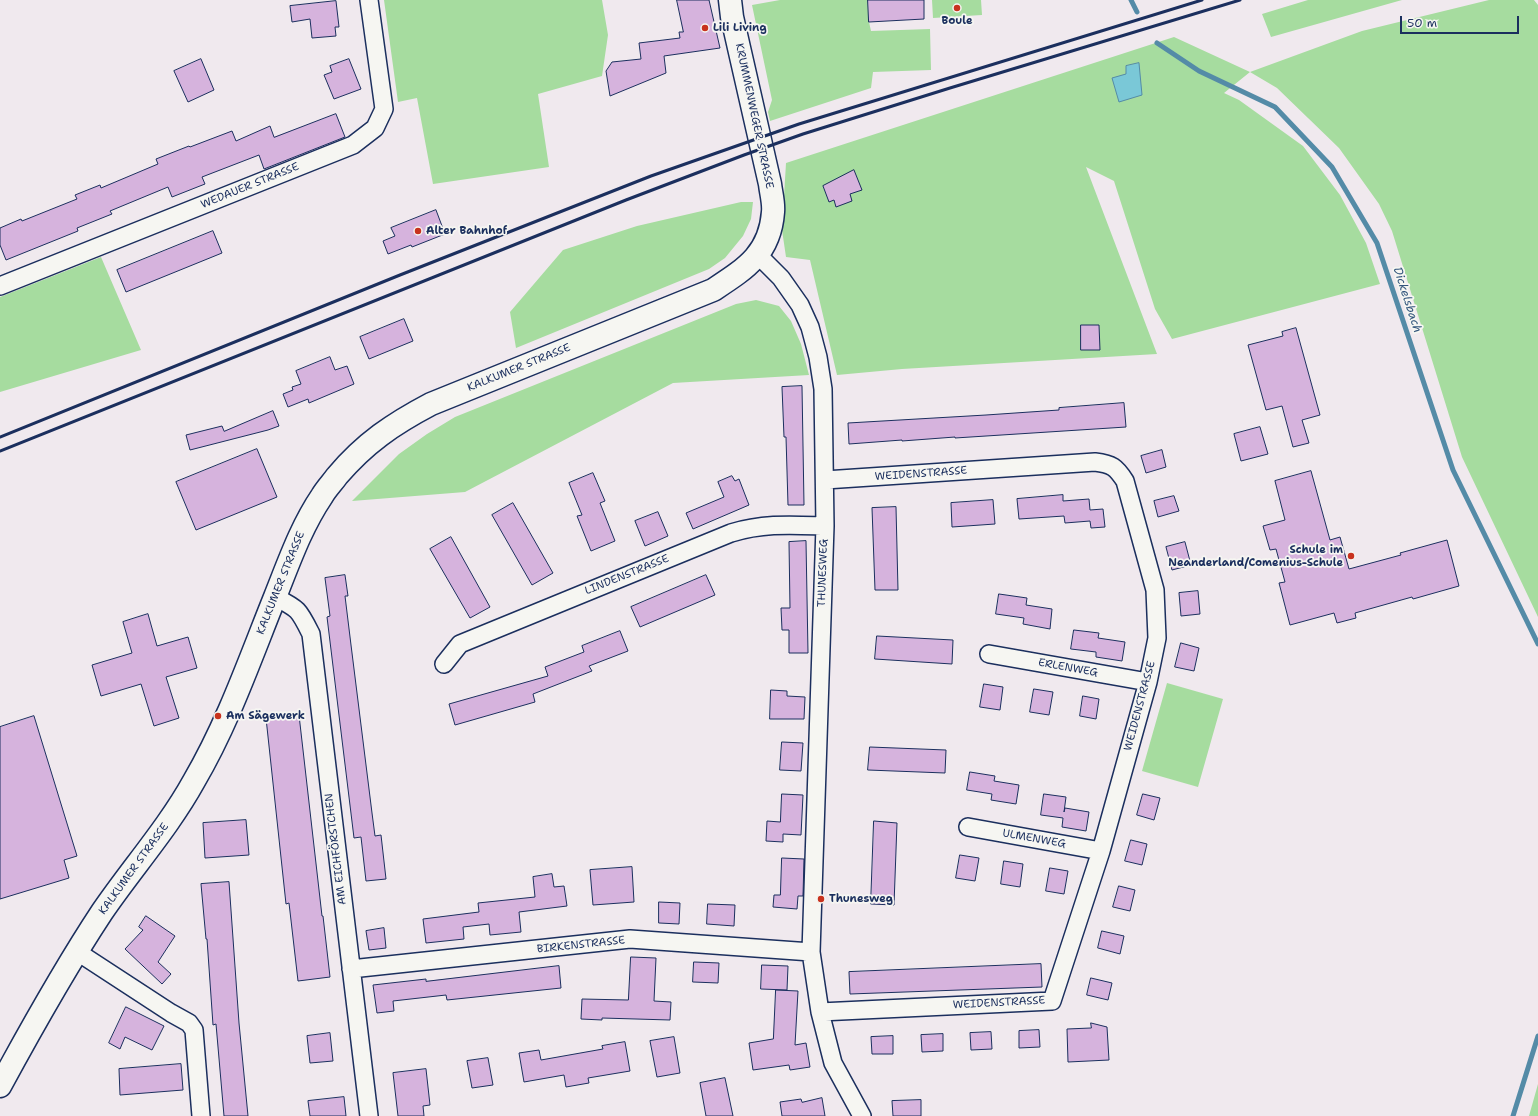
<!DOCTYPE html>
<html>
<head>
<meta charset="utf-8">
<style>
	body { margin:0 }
	#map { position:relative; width:1538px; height:1116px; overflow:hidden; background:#f0e9ee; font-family:"Shantell Sans",sans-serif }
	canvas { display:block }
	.scale { position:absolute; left:1400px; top:16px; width:119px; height:18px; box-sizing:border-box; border:2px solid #1b2f5e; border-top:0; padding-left:5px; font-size:12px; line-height:14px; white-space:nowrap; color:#1b2f5e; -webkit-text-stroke:3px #f6f6f2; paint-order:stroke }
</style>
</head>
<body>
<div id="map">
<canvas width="1538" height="1116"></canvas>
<div class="scale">50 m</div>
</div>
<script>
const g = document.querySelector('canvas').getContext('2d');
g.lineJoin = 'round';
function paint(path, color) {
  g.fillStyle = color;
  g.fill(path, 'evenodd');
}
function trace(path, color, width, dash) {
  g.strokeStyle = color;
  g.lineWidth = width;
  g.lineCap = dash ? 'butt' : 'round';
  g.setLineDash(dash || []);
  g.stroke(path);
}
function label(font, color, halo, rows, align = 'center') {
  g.font = font + ' "Shantell Sans",sans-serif';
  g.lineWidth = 3.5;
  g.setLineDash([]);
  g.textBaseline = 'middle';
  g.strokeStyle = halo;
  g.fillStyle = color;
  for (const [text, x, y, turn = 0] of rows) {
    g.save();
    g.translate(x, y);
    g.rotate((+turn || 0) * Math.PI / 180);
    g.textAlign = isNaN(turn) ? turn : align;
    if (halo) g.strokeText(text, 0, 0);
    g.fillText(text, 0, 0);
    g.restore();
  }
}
paint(new Path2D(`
	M 384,0 L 602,0 L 608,35 L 602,76 L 538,94 L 549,167 L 433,184 L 417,98 L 398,102 Z
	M 780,0 L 868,0 L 869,22 L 871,31 L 930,29 L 931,70 L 873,72 L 871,88 L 770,121 L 768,112 L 772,100 L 752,5 Z
	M 932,0 L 981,0 L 982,15 L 933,18 Z
	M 1308,0 L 1402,0 L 1271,37 L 1262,14 Z
	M 1489,0 L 1534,0 L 1538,5 L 1538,617 L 1462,457 L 1392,231 L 1379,204 L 1339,148 L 1277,88 L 1250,72 L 1224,93 L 1239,100 L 1303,146 L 1340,195 L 1366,243 L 1380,284 L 1172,339 L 1155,309 L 1114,181 L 1086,167 L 1157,354 L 902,369 L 837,375 L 810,260 L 786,257 L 782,230 L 786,163 L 1174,37 L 1250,72 L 1362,31 Z
	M 741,202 L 753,202 L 751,219 L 743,236 L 725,258 L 709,269 L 516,348 L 510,312 L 563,250 L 637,226 Z
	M 101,257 L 141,350 L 0,392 L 0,297 Z
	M 756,300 L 779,306 L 791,321 L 801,344 L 809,375 L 673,383 L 465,492 L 352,501 L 399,454 L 427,434 L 455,417 L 736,304 Z
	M 1167,683 L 1223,699 L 1198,787 L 1142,771 Z
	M 1538,1084 L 1538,1116 L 1529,1116 Z`), '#a6dc9f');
const water = new Path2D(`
	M 1139,63 L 1142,95 L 1119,102 L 1112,78 L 1126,74 L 1126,66 Z`);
paint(water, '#7ac8d7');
trace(water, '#548ba7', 1);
trace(new Path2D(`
	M 1131,0 L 1137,12
	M 1157,43 L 1199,71 L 1275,107 L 1332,167 L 1377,243 L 1453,470 L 1538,644
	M 1513,1116 L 1538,1036`), '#548ba7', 5);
const building = new Path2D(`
	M 677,0 L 709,0 L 720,48 L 664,56 L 666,73 L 610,96 L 606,71 L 612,62 L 641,59 L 639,43 L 680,38 L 679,32 L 683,32 Z
	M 868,0 L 924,0 L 924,19 L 869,22 Z
	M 336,1 L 339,27 L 335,27 L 336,36 L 312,38 L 310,19 L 292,22 L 290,6 Z
	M 201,59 L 214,90 L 188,102 L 174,71 Z
	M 349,59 L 361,89 L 334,99 L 324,75 L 332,72 L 330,66 Z
	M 336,114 L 345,137 L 264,169 L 259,155 L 202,177 L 205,184 L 172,197 L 168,187 L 110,211 L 112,214 L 77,228 L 78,231 L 6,260 L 0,245 L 0,228 L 21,219 L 22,221 L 77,199 L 75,195 L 100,185 L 101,188 L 158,164 L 156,159 L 189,146 L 190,147 L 232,131 L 236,141 L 270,126 L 274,137 Z
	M 854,170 L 862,190 L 850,194 L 852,201 L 836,207 L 834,200 L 829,202 L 823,186 Z
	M 436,210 L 445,234 L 412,247 L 411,245 L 388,254 L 383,241 L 395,236 L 391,228 Z
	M 213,231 L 222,253 L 126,292 L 117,270 Z
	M 404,319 L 413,341 L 369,359 L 360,337 Z
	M 1081,325 L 1099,325 L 1100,350 L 1081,350 Z
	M 1296,328 L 1320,415 L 1302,420 L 1309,443 L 1293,447 L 1282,406 L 1266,410 L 1248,345 L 1283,336 L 1282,332 Z
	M 330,357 L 335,370 L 347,366 L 354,384 L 309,403 L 308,399 L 288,407 L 283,394 L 293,390 L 292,387 L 301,384 L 296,371 Z
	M 802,386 L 804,505 L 788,505 L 786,437 L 784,437 L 782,387 Z
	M 1124,403 L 1126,427 L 955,438 L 955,437 L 902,441 L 902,440 L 849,444 L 848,423 L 986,415 L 1059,410 L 1059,408 Z
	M 273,411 L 279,426 L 268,430 L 190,450 L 186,435 L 222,426 L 224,431 Z
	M 1260,427 L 1268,454 L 1241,461 L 1234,434 Z
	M 257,449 L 277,497 L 196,530 L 176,482 Z
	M 1162,450 L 1166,467 L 1146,473 L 1141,456 Z
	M 1311,471 L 1330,540 L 1340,537 L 1349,569 L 1401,555 L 1400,553 L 1447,540 L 1459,586 L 1413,599 L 1412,597 L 1355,613 L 1356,618 L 1337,623 L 1334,613 L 1290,625 L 1279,583 L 1285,582 L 1276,549 L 1270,550 L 1263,526 L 1285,520 L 1275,481 Z
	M 593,473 L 605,501 L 600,503 L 615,541 L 591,551 L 577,516 L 582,515 L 569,483 Z
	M 732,476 L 735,481 L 739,479 L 749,505 L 693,529 L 686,513 L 724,497 L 718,482 Z
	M 1063,495 L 1063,501 L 1089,499 L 1090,510 L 1103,509 L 1105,527 L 1091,528 L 1090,521 L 1065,523 L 1064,516 L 1019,519 L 1017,499 Z
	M 1174,496 L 1179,511 L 1158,517 L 1154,501 Z
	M 993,500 L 995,524 L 952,527 L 951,503 Z
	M 513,503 L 553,573 L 532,585 L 492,515 Z
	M 896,507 L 898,590 L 875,590 L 872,508 Z
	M 658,512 L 668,536 L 645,546 L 635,521 Z
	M 451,537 L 490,607 L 470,618 L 430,549 Z
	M 806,541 L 808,653 L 789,653 L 789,630 L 782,630 L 781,608 L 790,608 L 789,542 Z
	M 1185,542 L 1191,565 L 1172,570 L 1166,547 Z
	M 345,575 L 348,596 L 345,596 L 351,645 L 372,813 L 375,836 L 381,835 L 386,879 L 366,881 L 361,837 L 354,838 L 327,617 L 330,616 L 325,578 Z
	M 706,575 L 715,595 L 640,627 L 631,607 Z
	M 1198,591 L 1200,614 L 1181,616 L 1179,593 Z
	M 999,594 L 1027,598 L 1026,605 L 1052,609 L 1050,629 L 1023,624 L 1024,618 L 996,614 Z
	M 148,614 L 157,646 L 188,637 L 197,668 L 166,677 L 179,718 L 154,726 L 141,684 L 101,696 L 92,665 L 132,653 L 123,622 Z
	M 1074,630 L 1099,633 L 1098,638 L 1125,642 L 1122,661 L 1096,657 L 1096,652 L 1071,649 Z
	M 620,631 L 628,651 L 589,666 L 592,671 L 533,694 L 535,702 L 455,725 L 449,704 L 548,676 L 545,667 L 584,652 L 582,646 Z
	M 877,636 L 953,640 L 952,664 L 875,659 Z
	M 1181,643 L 1199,648 L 1194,671 L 1175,667 Z
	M 984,684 L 1003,687 L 1000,710 L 980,707 Z
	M 1034,689 L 1053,692 L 1049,715 L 1030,712 Z
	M 771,690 L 787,691 L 787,696 L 805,697 L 804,719 L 770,719 Z
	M 1083,696 L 1099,699 L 1096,719 L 1080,716 Z
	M 299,715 L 322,916 L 323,916 L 330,977 L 298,981 L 289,903 L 286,904 L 266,718 Z
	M 34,716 L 77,856 L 64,860 L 69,878 L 0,899 L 0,727 Z
	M 782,742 L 803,743 L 801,771 L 780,770 Z
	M 870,747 L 946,750 L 945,773 L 868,770 Z
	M 970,772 L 995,776 L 994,781 L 1019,785 L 1016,804 L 991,800 L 992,794 L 967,790 Z
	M 782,794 L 803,795 L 801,835 L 783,834 L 783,842 L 766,841 L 767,821 L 780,822 Z
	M 1044,794 L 1066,797 L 1064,812 L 1065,808 L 1089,812 L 1086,831 L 1062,827 L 1063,818 L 1041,815 Z
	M 1143,794 L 1160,798 L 1154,820 L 1137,815 Z
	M 246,820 L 249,855 L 205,858 L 203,823 Z
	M 874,821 L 897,823 L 894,905 L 871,904 Z
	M 1131,840 L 1147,844 L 1142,865 L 1125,861 Z
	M 960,855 L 979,858 L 975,881 L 956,878 Z
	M 782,858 L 804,859 L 803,896 L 798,896 L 797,909 L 773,907 L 774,895 L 780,895 Z
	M 1004,861 L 1023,864 L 1020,887 L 1001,884 Z
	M 632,867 L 634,902 L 593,905 L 590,870 Z
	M 1050,868 L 1068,871 L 1064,894 L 1046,891 Z
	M 552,874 L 554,887 L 564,886 L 567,906 L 519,912 L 521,932 L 490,935 L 489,924 L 463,927 L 464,939 L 426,943 L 423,919 L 479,912 L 478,903 L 535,897 L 533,877 Z
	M 229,882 L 239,1023 L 248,1116 L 224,1116 L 216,1024 L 213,1025 L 207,939 L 206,939 L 201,884 Z
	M 1119,886 L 1135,890 L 1130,911 L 1113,907 Z
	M 659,902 L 680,903 L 679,924 L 659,923 Z
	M 708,904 L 735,905 L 734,926 L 707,924 Z
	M 146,916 L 175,936 L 158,962 L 171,974 L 162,984 L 125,949 L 143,930 L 139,927 Z
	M 384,928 L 386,948 L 369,950 L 366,931 Z
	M 1102,931 L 1124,936 L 1120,954 L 1098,948 Z
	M 631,957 L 656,958 L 654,1001 L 671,1002 L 670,1020 L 602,1018 L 602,1020 L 581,1019 L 582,999 L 628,1000 Z
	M 694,962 L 719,963 L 718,983 L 693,982 Z
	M 1041,964 L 1042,987 L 850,994 L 849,972 Z
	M 762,965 L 788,966 L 787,990 L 761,989 Z
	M 559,966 L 561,988 L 447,1000 L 446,995 L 393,1001 L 394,1011 L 377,1013 L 373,985 L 426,979 L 426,981 Z
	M 1091,978 L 1112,983 L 1108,1000 L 1087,995 Z
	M 776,990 L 798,991 L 795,1045 L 806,1043 L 810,1067 L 790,1070 L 789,1065 L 753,1070 L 749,1043 L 773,1039 Z
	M 126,1007 L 164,1026 L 152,1050 L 125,1037 L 120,1049 L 109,1043 Z
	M 1091,1023 L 1107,1027 L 1109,1060 L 1068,1062 L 1067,1029 L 1091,1028 Z
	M 1039,1030 L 1040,1047 L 1019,1048 L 1019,1031 Z
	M 991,1032 L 992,1049 L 971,1050 L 970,1033 Z
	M 330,1033 L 333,1061 L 310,1063 L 307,1036 Z
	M 943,1034 L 943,1051 L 922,1052 L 921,1035 Z
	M 893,1036 L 893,1054 L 872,1054 L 871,1037 Z
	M 674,1037 L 680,1073 L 657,1077 L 650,1041 Z
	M 625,1042 L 630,1071 L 588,1078 L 589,1083 L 566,1087 L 564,1075 L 524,1082 L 519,1053 L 539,1050 L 541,1060 L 603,1049 L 602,1046 Z
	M 488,1058 L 493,1085 L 472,1088 L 467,1061 Z
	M 181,1064 L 183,1090 L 120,1095 L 119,1069 Z
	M 426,1069 L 430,1105 L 423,1106 L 424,1116 L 398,1116 L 393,1073 Z
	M 725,1078 L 733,1116 L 706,1116 L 700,1083 Z
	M 344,1097 L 346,1116 L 310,1116 L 308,1101 Z
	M 822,1098 L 825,1116 L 782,1116 L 780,1102 L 801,1099 L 802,1102 Z
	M 921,1100 L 921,1116 L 893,1116 L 892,1101 Z`);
paint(building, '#d6b3dd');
trace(building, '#1b2f5e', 1);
const minor = new Path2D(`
	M 758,255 L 781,278 L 800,305 L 810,327 L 818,357 L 823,389 L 825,526 L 811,952 L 820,1012 L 833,1063 L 862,1116
	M 0,286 L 353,145 L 375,128 L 384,109 L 369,0
	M 275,597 C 299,609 299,610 311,634 L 369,1116
	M 989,654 L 1148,682
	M 444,664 L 460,644 L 731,533 C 764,523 791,525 825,526
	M 968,827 L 1101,851
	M 76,951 L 171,1013 L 189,1023 L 194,1030 L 201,1116
	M 351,969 L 630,939 L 811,952
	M 820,1012 L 1052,1001 L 1101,851 L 1148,682 L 1157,638 L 1155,590 L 1125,481 C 1116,467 1112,464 1095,462 L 825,480`);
const secondary = new Path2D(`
	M 0,1086 C 32,1027 65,968 102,912 C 132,868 168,828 194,781 C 228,723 250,659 275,597 C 289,562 301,527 322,496 C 326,489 332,483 337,476 C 365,443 393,424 431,404 L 713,290 C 745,269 770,254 773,212 C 774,203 771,193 770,184 L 732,17 L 730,0`);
trace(minor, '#1b2f5e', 20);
trace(secondary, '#1b2f5e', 25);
trace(minor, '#f6f6f2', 17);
trace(secondary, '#f6f6f2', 22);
trace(new Path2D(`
	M 0,437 L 400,275 L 651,176 L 799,124 L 1202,0
	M 0,451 L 626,200 L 744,155 L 803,134 L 950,88 L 1240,0`), '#1b2f5e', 3);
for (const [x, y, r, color] of [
	[957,8,4,"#c8321e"],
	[705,28,4,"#c8321e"],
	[418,231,4,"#c8321e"],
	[1351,556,4,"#c8321e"],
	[218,716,4,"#c8321e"],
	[821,899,4,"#c8321e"]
]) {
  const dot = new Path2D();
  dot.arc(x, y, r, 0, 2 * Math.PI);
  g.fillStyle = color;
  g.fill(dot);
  trace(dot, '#f6f6f2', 1.5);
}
label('bold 11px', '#1b2f5e', '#f6f6f2', [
	["Boule",957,21,"center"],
	["Lili Living",713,28],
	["Alter Bahnhof",426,231],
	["Schule im",1343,550,"right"],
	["Neanderland/Comenius-Schule",1343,563,"right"],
	["Am Sägewerk",226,716],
	["Thunesweg",829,899]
], 'left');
label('11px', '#1b2f5e', '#f6f6f2', [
	["KRUMMENWEGER STRASSE",754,116,78],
	["WEDAUER STRASSE",250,186,-22],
	["KALKUMER STRASSE",519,368,-22],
	["WEIDENSTRASSE",921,474,-4],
	["THUNESWEG",823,573,-88],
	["LINDENSTRASSE",627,575,-22],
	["KALKUMER STRASSE",281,583,-68],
	["ERLENWEG",1068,668,10],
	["WEIDENSTRASSE",1140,706,-75],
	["ULMENWEG",1034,839,10],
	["AM EICHFÖRSTCHEN",336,849,-97],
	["KALKUMER STRASSE",134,869,-54],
	["BIRKENSTRASSE",581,945,-6],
	["WEIDENSTRASSE",999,1003,-3]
]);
label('italic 12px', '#33557c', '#f6f6f2', [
	["Dickelsbach",1407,300,72]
]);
</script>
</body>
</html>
